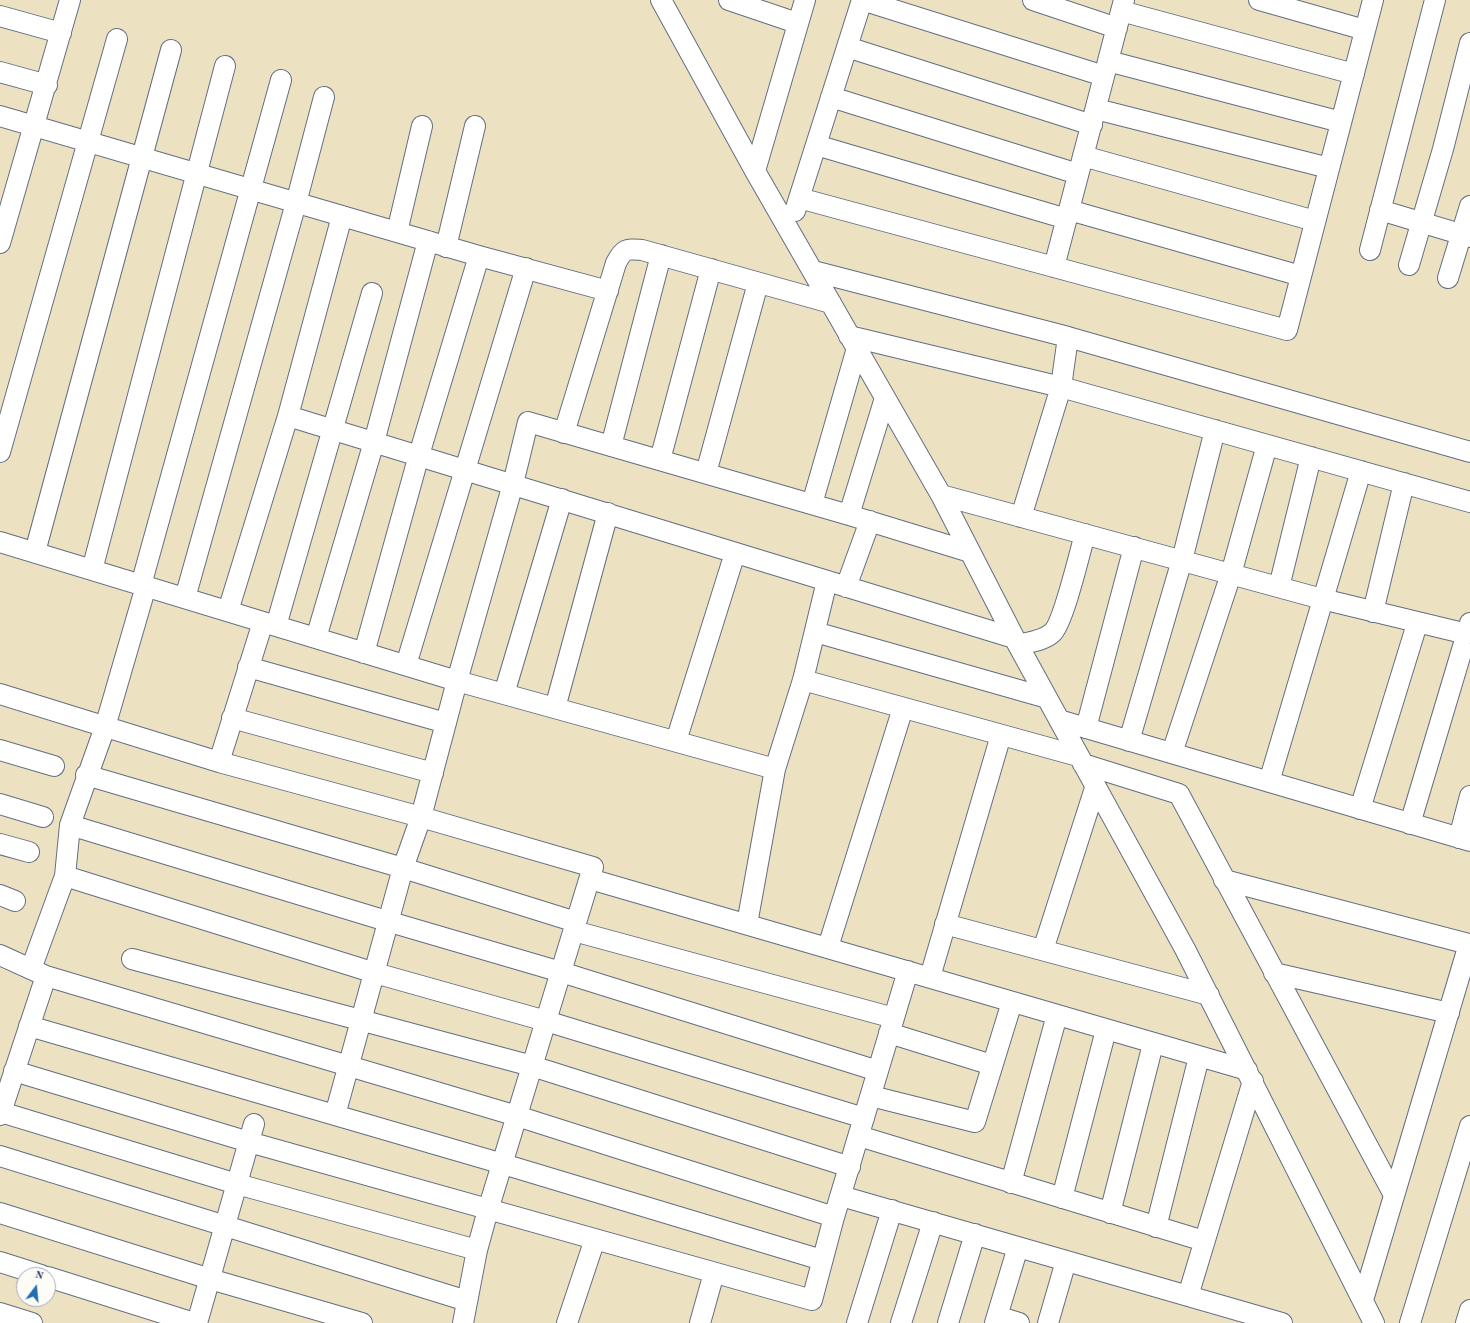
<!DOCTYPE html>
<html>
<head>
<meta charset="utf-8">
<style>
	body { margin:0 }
	#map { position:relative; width:1470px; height:1323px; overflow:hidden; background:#ece2c1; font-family:"Old Standard TT",serif }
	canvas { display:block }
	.north { position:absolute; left:16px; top:1267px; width:40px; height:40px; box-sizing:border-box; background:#fdfcf7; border:1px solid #a3aaba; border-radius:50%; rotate:16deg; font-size:11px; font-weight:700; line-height:16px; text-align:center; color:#1b2f5e }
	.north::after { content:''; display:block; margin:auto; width:14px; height:18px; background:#1f6fb2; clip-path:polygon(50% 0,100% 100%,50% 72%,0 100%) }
</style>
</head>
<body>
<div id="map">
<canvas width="1470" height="1323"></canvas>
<div class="north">N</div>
</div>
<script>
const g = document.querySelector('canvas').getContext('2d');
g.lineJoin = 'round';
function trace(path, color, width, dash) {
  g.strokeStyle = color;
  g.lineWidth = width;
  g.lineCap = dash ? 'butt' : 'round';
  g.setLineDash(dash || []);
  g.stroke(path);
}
const minor = new Path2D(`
	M 661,0 L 755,171 L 941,495 L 1018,645 L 1185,949 L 1374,1323
	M 729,0 L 797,23
	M 1033,0 L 1117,28
	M 1259,0 L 1365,30
	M 1121,11 L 1354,74
	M 0,16 L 61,33
	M 847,47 L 1092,125
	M 1108,61 L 1341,122
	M 0,72 L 47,85
	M 831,97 L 1078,174
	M 1096,109 L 1329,168
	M 0,116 L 479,256 L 608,291
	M 816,145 L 1067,219
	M 1083,156 L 1315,221
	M 755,171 L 805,0
	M 799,198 L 1287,330 L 1373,0
	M 1069,210 L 1301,276
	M 1380,210 L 1470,237
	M 795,211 L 862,0 L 1104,76
	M 397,232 L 422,126
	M 0,243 L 70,0
	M 446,247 L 475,126
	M 1370,250 L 1435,0
	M 1409,265 L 1443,149 L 1470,43
	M 1054,267 L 1124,0
	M 813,271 L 1068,337 L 1470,452
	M 1448,278 L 1470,206
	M 849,336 L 1061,387 L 1470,502
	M 288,416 L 1014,638
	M 564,433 L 616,263 C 624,248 626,249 642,250 L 831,303
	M 611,446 L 661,255
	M 0,452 L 117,39
	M 660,460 L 711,269
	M 706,473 L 758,283
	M 941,495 L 1322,599 L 1467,634
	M 812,504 L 857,348
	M 849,515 L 885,398
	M 1021,517 L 1061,387 L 1068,337
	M 0,542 L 457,681 L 775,769
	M 35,552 L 171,50
	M 92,570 L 225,66
	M 141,585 L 281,80
	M 846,587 L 870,521
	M 1279,587 L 1311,457
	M 185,598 L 296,203 L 324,97
	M 228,611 L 288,416 L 342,216
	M 1373,612 L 1404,483
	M 276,626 L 372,293
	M 815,632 L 1047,698
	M 316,638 L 374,442 L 428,241
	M 1018,645 C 1029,642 1043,641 1052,633 C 1063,624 1080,552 1085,534
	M 364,653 L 419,455 L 479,256
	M 406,665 L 526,268
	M 248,667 L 446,723
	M 803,680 L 1078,756
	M 0,694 L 219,762 L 421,817 L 593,867 L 488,1210 L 477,1250 L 463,1323
	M 504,694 L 562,499
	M 555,708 L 608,513
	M 232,718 L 433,773
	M 1059,720 L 1470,841
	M 1086,728 L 1134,547
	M 676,741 L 735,553
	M 1129,741 L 1182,560 L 1215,430
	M 0,750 L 54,766
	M 1172,753 L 1231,574 L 1267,445
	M 219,762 L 263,622
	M 1083,764 L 1179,794 L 1394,1195
	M 86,775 L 403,868 L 576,922
	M 1269,782 L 1361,471
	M 0,804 L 43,817
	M 1360,809 L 1417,624
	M 1410,824 L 1470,623
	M 70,825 L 390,922 L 561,972 L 878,1071
	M 1459,838 L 1470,796
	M 0,844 L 29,852
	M 65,876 L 375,973 L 546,1021 L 864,1118
	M 590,879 L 1247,1070
	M 1224,880 L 1469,944 L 1363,1300
	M 0,895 L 15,901
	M 747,924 L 775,769 L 803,680 L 827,581
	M 945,924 L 1209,995
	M 574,931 L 894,1018
	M 828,947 L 903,708
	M 1043,950 L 1095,788
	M 0,955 L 46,976 L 517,1116 L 834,1217
	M 132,959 L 532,1066 L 850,1167
	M 31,969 L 65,876 L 70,825 L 105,727 L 146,586
	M 1274,973 L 1449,1013
	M 930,977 L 1001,735
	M 29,1026 L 503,1164 L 822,1260
	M 889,1033 L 992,1065
	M 14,1071 L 249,1142 L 812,1300 L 834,1217 L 908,971
	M 871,1096 L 975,1122 L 1012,1002
	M 1,1112 L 237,1184 L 477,1250
	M 0,1115 L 46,976
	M 335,1115 L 403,868 L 421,817 L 457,681 L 513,484 L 528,422 L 849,515 L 970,552
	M 859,1136 L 1204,1241
	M 0,1156 L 467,1301
	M 1011,1183 L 1057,1015
	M 841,1196 L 1282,1323
	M 1062,1198 L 1106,1030
	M 0,1213 L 210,1279 L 362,1323
	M 1110,1213 L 1153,1044
	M 1156,1227 L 1199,1057
	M 0,1262 L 41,1275
	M 48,1277 L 194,1323
	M 1188,1296 L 1253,1081
	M 0,1313 L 32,1323
	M 997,1316 L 1019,1323
	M 197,1323 L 254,1124
	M 567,1323 L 595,1239
	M 700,1323 L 714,1273
	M 857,1323 L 892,1210
	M 901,1323 L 933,1222
	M 948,1323 L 975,1234
	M 995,1323 L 1018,1247
	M 1048,1323 L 1066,1261
	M 1410,1323 L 1470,1126
	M 1466,1323 L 1470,1310`);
trace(minor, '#646e81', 22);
trace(minor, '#fff', 20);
</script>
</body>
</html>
